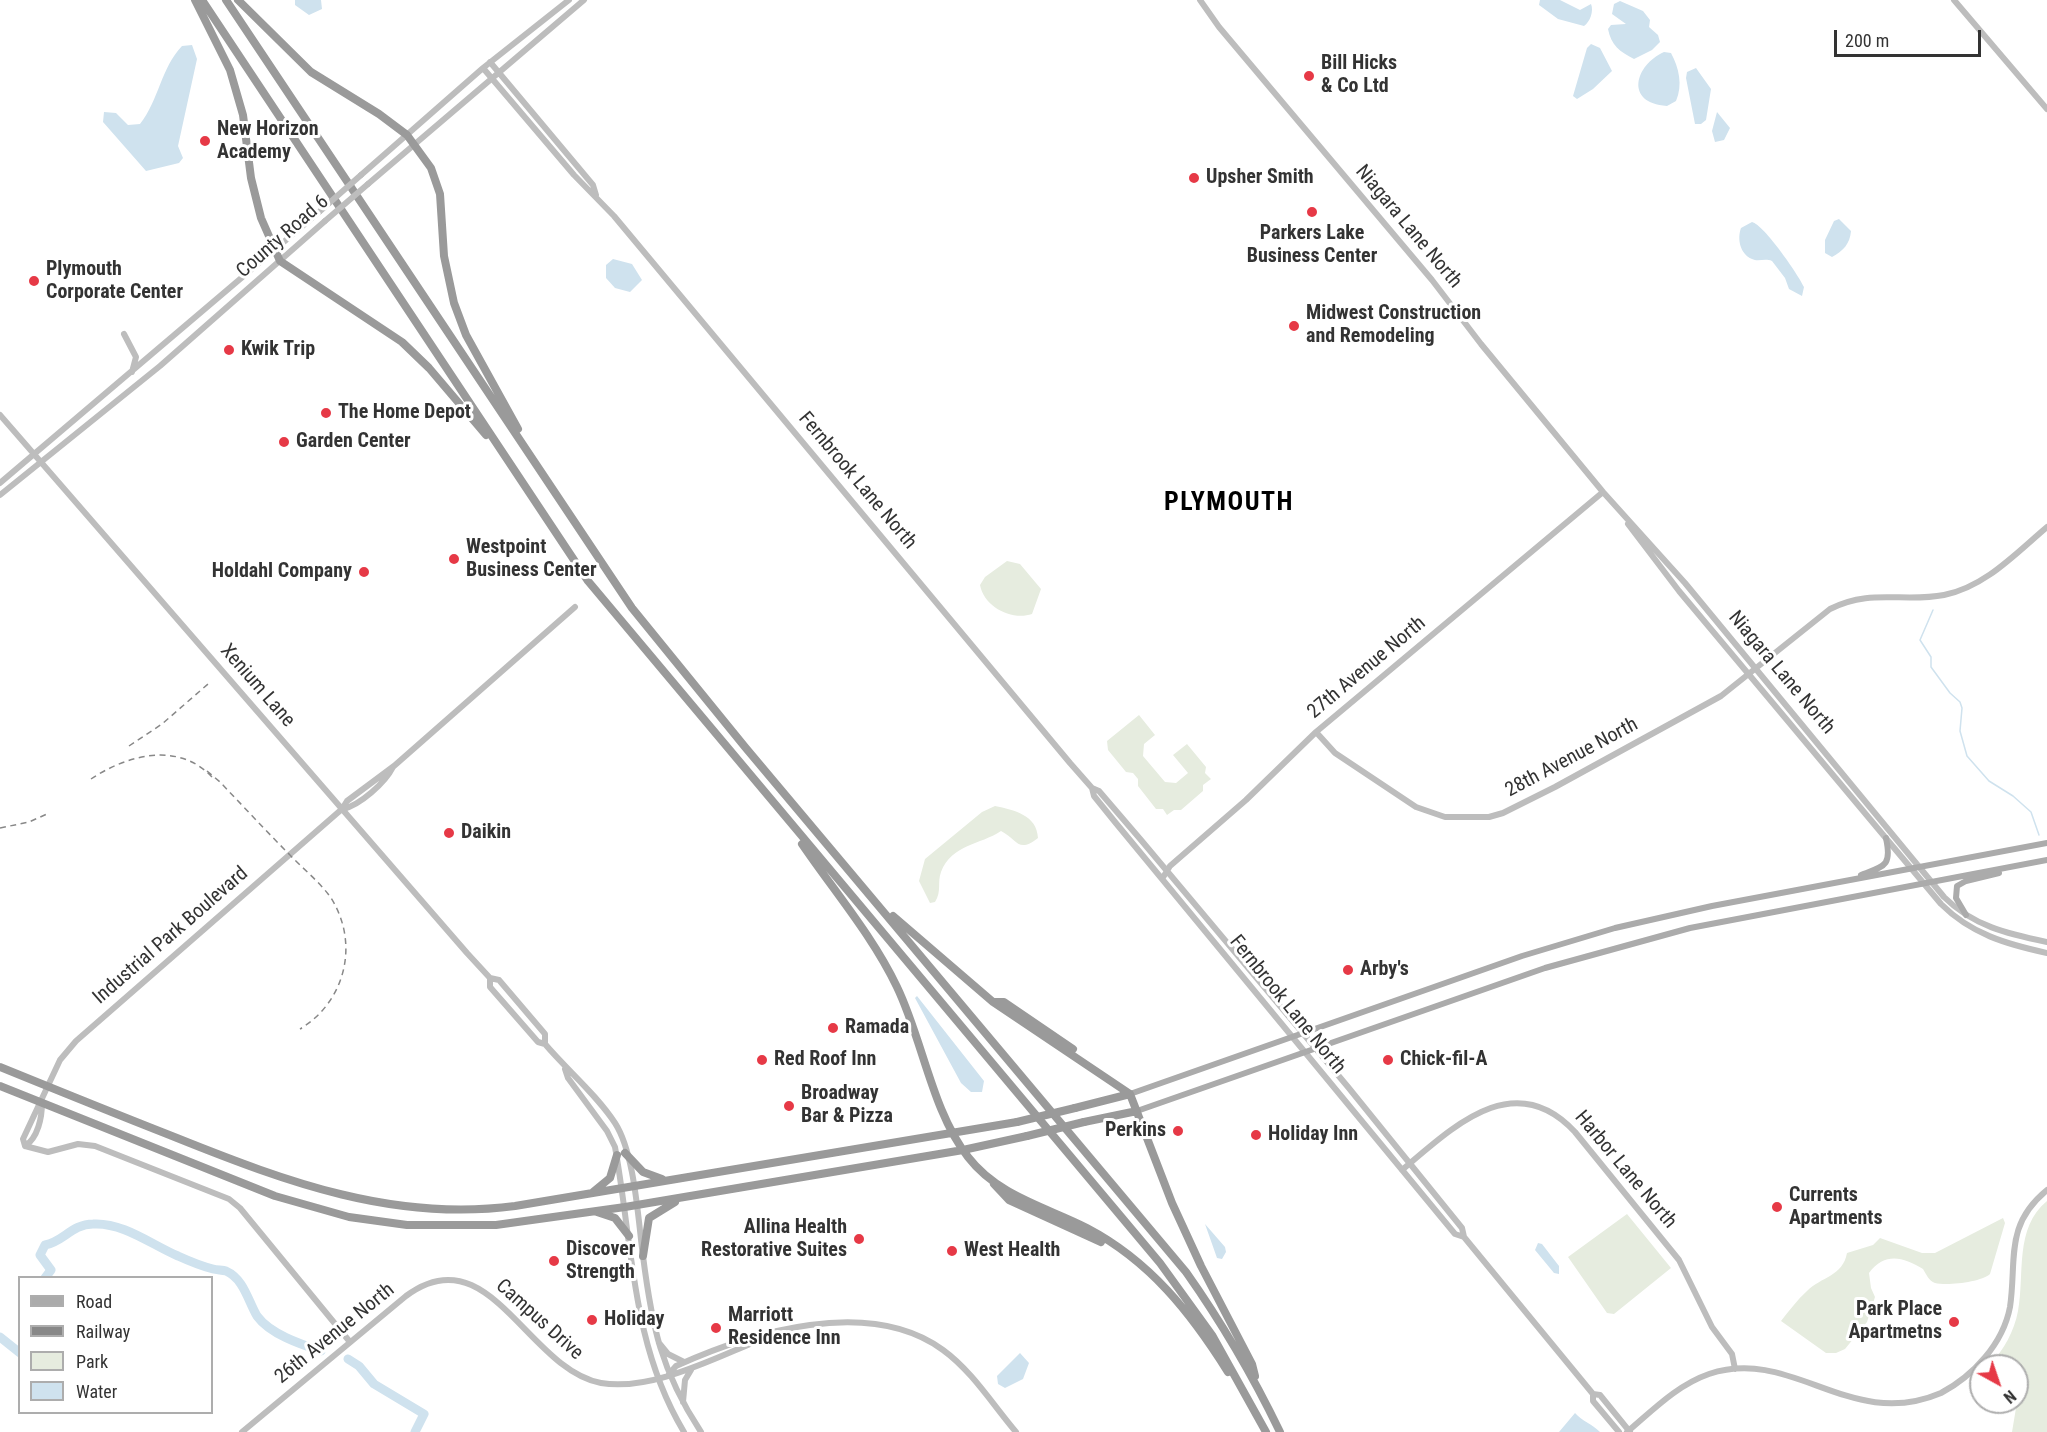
<!DOCTYPE html>
<html>
<head>
<meta charset="utf-8">
<style>
	body { margin:0 }
	#map { position:relative; width:2047px; height:1432px; overflow:hidden; background:#fff; font-family:"Roboto Condensed",sans-serif }
	canvas { display:block }
	.legend { position:absolute; left:18px; top:1276px; width:195px; height:138px; box-sizing:border-box; background:#fff; border:2px solid #adadad; margin:0; padding:8px 10px; list-style:none; font-size:18px; color:#333 }
	.legend li { display:flex; align-items:center; gap:12px; height:30px }
	.legend b { width:30px; border:2px solid #adadad }
	.north { position:absolute; left:1969px; top:1354px; width:60px; height:60px; box-sizing:border-box; background:#fff; border:2px solid #adadad; border-radius:50%; rotate:140deg; font-size:16px; font-weight:700; line-height:24px; text-align:center; color:#333 }
	.north::after { content:''; display:block; margin:auto; width:21px; height:27px; background:#e63946; clip-path:polygon(50% 0,100% 100%,50% 72%,0 100%) }
	.scale { position:absolute; left:1834px; top:30px; width:147px; height:27px; box-sizing:border-box; border:3px solid #333; border-top:0; padding-left:8px; font-size:18px; line-height:21px; white-space:nowrap; color:#333; -webkit-text-stroke:4px #fff; paint-order:stroke }
</style>
</head>
<body>
<div id="map">
<canvas width="2047" height="1432"></canvas>
<ul class="legend">
<li><b style="height:8px;background:#ababab"></b>Road</li>
<li><b style="height:8px;background:#888"></b>Railway</li>
<li><b style="height:16px;background:#e6ecdf"></b>Park</li>
<li><b style="height:16px;background:#cfe2ee"></b>Water</li>
</ul>
<div class="north">N</div>
<div class="scale">200 m</div>
</div>
<script>
const g = document.querySelector('canvas').getContext('2d');
g.lineJoin = 'round';
function paint(path, color) {
  g.fillStyle = color;
  g.fill(path, 'evenodd');
}
function trace(path, color, width, dash) {
  g.strokeStyle = color;
  g.lineWidth = width;
  g.lineCap = dash ? 'butt' : 'round';
  g.setLineDash(dash || []);
  g.stroke(path);
}
function label(font, color, halo, rows, align = 'center') {
  g.font = font + ' "Roboto Condensed",sans-serif';
  g.lineWidth = 6;
  g.setLineDash([]);
  g.textBaseline = 'middle';
  g.strokeStyle = halo;
  g.fillStyle = color;
  for (const [text, x, y, turn = 0] of rows) {
    g.save();
    g.translate(x, y);
    g.rotate((+turn || 0) * Math.PI / 180);
    g.textAlign = isNaN(turn) ? turn : align;
    if (halo) g.strokeText(text, 0, 0);
    g.fillText(text, 0, 0);
    g.restore();
  }
}
paint(new Path2D(`
	M 1007,561 L 1020,564 L 1041,589 L 1032,614 C 1012,621 984,607 980,585 L 985,577 Z
	M 1139,715 L 1155,735 L 1144,744 L 1143,756 L 1165,782 L 1176,783 L 1188,773 L 1173,755 L 1187,744 L 1206,767 L 1205,773 L 1211,779 L 1203,785 L 1203,791 L 1181,810 L 1174,810 L 1167,815 L 1163,809 L 1156,809 L 1138,786 L 1138,779 L 1133,773 L 1126,772 L 1108,750 L 1107,741 Z
	M 995,806 C 1014,810 1037,815 1038,838 C 1018,854 1017,839 1001,831 C 980,845 952,844 941,872 C 937,883 942,891 935,902 L 930,903 L 919,881 L 925,859 L 982,812 Z
	M 2047,1201 L 2047,1432 L 2012,1432 L 2017,1402 L 2017,1366 L 1990,1365 C 2004,1349 2014,1332 2018,1311 C 2025,1274 2014,1228 2047,1201 Z
	M 1627,1214 L 1671,1268 L 1614,1314 L 1607,1313 L 1568,1257 Z
	M 2003,1218 L 2005,1223 L 1990,1274 C 1981,1282 1948,1286 1935,1283 C 1929,1281 1926,1274 1923,1269 C 1903,1257 1885,1252 1869,1273 L 1871,1288 L 1875,1297 L 1867,1322 L 1845,1349 L 1836,1353 L 1826,1353 L 1781,1321 C 1789,1311 1797,1300 1807,1291 C 1821,1277 1843,1276 1847,1253 L 1873,1245 L 1880,1238 L 1922,1253 L 1935,1253 Z`), '#e6ecdf');
paint(new Path2D(`
	M 295,0 L 321,0 L 322,9 L 309,15 L 295,5 Z
	M 1540,0 L 1560,0 L 1580,10 L 1591,4 C 1594,11 1590,22 1584,26 L 1558,19 L 1539,5 Z
	M 1620,1 L 1643,11 L 1650,20 L 1649,27 L 1658,35 L 1660,42 L 1652,50 L 1634,59 C 1620,52 1611,45 1608,29 L 1611,25 L 1626,24 L 1612,14 L 1614,4 Z
	M 1591,44 L 1600,48 L 1612,71 L 1593,89 L 1577,99 L 1573,96 L 1587,48 Z
	M 192,45 L 197,59 L 178,146 L 183,158 L 179,163 L 146,171 L 103,122 L 104,112 L 116,113 L 128,125 L 140,124 C 159,100 161,68 182,46 Z
	M 1664,52 L 1671,53 C 1679,68 1683,85 1676,101 L 1667,106 C 1624,103 1635,65 1664,52 Z
	M 1696,68 L 1711,89 L 1706,120 L 1701,124 L 1695,124 L 1686,78 L 1687,72 Z
	M 1717,112 L 1730,128 L 1724,140 L 1715,142 L 1712,131 Z
	M 1839,219 L 1851,231 C 1850,244 1843,251 1832,257 L 1825,253 L 1825,240 L 1834,221 Z
	M 1752,222 C 1764,225 1798,274 1804,287 L 1802,296 L 1789,289 L 1785,278 L 1772,261 C 1765,258 1758,262 1752,259 C 1740,254 1737,239 1741,228 Z
	M 613,259 L 632,264 L 642,280 L 630,292 L 615,288 L 606,278 L 606,265 Z
	M 917,996 L 984,1081 L 982,1092 L 971,1092 L 961,1083 L 915,998 Z
	M 1205,1224 L 1225,1247 L 1226,1252 L 1222,1259 L 1217,1258 Z
	M 1538,1243 L 1542,1244 L 1559,1266 L 1559,1274 L 1554,1273 L 1535,1250 Z
	M 1020,1353 L 1029,1363 L 1023,1379 L 1005,1388 L 998,1384 L 997,1376 Z
	M 1575,1413 C 1582,1421 1592,1424 1600,1432 L 1559,1432 Z`), '#cfe2ee');
trace(new Path2D(`
	M 1933,610 L 1920,640 L 1931,657 L 1931,667 L 1950,693 L 1960,702 L 1962,708 L 1960,731 L 1967,756 L 1989,781 L 2013,796 L 2031,812 L 2039,835`), '#cfe2ee', 1.5);
trace(new Path2D(`
	M 45,1278 L 51,1270 L 40,1255 L 45,1245 C 63,1242 72,1224 93,1224 C 123,1222 152,1245 178,1256 C 189,1261 201,1266 213,1269 C 217,1270 223,1270 226,1271 C 244,1279 248,1301 257,1316 C 270,1334 300,1344 321,1351
	M 0,1337 L 20,1353
	M 348,1359 L 359,1366 L 374,1384 L 424,1414 L 415,1432`), '#cfe2ee', 9);
trace(new Path2D(`
	M 1200,0 L 1219,27 L 1432,280 L 1481,344 L 1603,492 L 1685,583 L 1944,897 C 1973,926 2008,934 2047,942
	M 1954,0 L 2047,109
	M 490,62 L 593,185 L 596,195
	M 483,68 L 574,175 L 614,216 L 1070,763 L 1092,788 L 1099,791 L 1141,840 L 1348,1087 L 1462,1228 L 1464,1237 L 1593,1394 L 1600,1395 L 1630,1432
	M 361,175 L 483,68 L 569,0
	M 368,184 L 584,0
	M 124,334 L 136,357 L 132,372
	M 0,415 L 467,953 L 490,978 L 499,980 L 545,1034 L 545,1044
	M 0,483 L 319,212
	M 0,495 L 160,366 L 325,221
	M 1628,524 L 1679,591 L 1941,904 C 1971,934 2006,944 2047,953
	M 1316,732 L 1335,753 L 1416,807 L 1445,817 L 1489,817 L 1503,813 L 1555,787 L 1721,696 L 1830,609 C 1871,588 1903,603 1944,595 C 1985,587 2016,553 2047,527
	M 1092,788 L 1094,796 L 1115,822 L 1455,1234 L 1464,1237
	M 343,809 C 360,805 385,783 393,767
	M 1162,879 L 1170,866 L 1246,800 L 1316,732 L 1603,492
	M 490,978 L 490,987 L 538,1042 L 545,1044 C 567,1070 596,1094 615,1123 C 635,1154 638,1220 643,1256 C 652,1327 661,1371 701,1432
	M 565,1069 L 568,1078 L 607,1131 L 615,1147 C 633,1246 631,1344 684,1432
	M 25,1146 L 23,1139 L 60,1060 L 76,1041 L 342,809 L 347,801 L 394,766 L 575,607
	M 25,1146 L 48,1152 L 78,1144 L 95,1146 L 229,1199 L 240,1208 L 350,1342
	M 25,1146 C 38,1138 42,1117 42,1103
	M 1402,1170 C 1452,1128 1514,1066 1575,1132 L 1679,1260 L 1712,1327 L 1732,1354 L 1735,1369
	M 659,1343 L 668,1354 L 684,1362
	M 669,1374 L 676,1366 C 751,1332 869,1296 943,1350 C 972,1371 993,1405 1016,1432
	M 1593,1394 L 1593,1401 L 1619,1432
	M 683,1402 L 685,1380 L 691,1370
	M 242,1432 L 406,1296 C 489,1234 527,1369 601,1383 C 648,1391 707,1362 750,1344 L 759,1337
	M 1627,1432 C 1652,1411 1677,1385 1709,1374 C 1793,1346 1850,1432 1941,1393 C 1973,1376 2003,1344 2010,1307 C 2017,1260 2004,1225 2047,1190`), '#bdbdbd', 6);
trace(new Path2D(`
	M 1861,875 C 1885,866 1892,866 1886,838
	M 1966,915 L 1956,898 L 1957,886 L 1966,881 L 1999,873
	M 1130,1094 L 1522,956 L 1615,928 L 1712,906 L 2047,843
	M 1137,1111 L 1545,968 L 1690,928 L 2047,860`), '#ababab', 6);
trace(new Path2D(`
	M 195,0 L 230,70 L 243,115 L 251,178 L 261,218 L 280,261 L 402,342 L 429,368 L 486,435
	M 202,0 L 588,581 L 1160,1263 L 1212,1335 L 1266,1432
	M 226,0 L 632,608 L 745,747 L 1186,1272 C 1222,1323 1253,1376 1280,1432
	M 238,0 L 311,72 L 379,114 L 407,135 L 431,168 L 440,194 L 444,256 L 454,303 L 466,335 L 518,429
	M 802,844 C 834,891 872,935 897,987 C 923,1041 932,1111 968,1157 C 998,1196 1046,1207 1087,1228 C 1150,1261 1191,1313 1228,1372
	M 893,916 L 993,1002 L 1130,1094 L 1172,1203 L 1201,1266 L 1252,1364 L 1255,1376
	M 994,1002 L 1004,1002 L 1073,1049
	M 0,1067 C 59,1091 118,1115 177,1138 C 287,1182 394,1222 515,1206 L 1017,1122
	M 0,1086 L 275,1196 L 349,1217 L 407,1225 L 496,1225 L 625,1207 L 963,1150 L 1027,1136
	M 1075,1108 L 1130,1094
	M 1084,1122 L 1137,1111
	M 625,1153 L 643,1172 L 662,1179
	M 994,1184 L 1009,1200 L 1101,1242
	M 593,1192 L 610,1178 L 617,1155
	M 597,1212 L 615,1218 L 629,1236
	M 643,1256 L 649,1218 L 675,1202`), '#9a9a9a', 8);
trace(new Path2D(`
	M 129,746 L 162,724 L 208,684
	M 207,771 L 220,782 C 243,806 266,831 290,855 C 303,869 320,882 331,898 C 360,944 345,1002 300,1029
	M 91,779 C 127,755 178,741 212,777
	M 0,828 L 29,822 L 47,814`), '#888', 1.5, [6, 4.5]);
trace(new Path2D(`
	M 319,212 L 361,175
	M 325,221 L 368,184`), '#bdbdbd', 6);
trace(new Path2D(`
	M 1017,1122 L 1075,1108
	M 1027,1136 L 1084,1122`), '#9a9a9a', 8);
for (const [x, y, r, color] of [
	[1309,76,6,"#e63946"],
	[205,141,6,"#e63946"],
	[1194,178,6,"#e63946"],
	[1312,212,6,"#e63946"],
	[34,281,6,"#e63946"],
	[1294,326,6,"#e63946"],
	[229,350,6,"#e63946"],
	[326,413,6,"#e63946"],
	[284,442,6,"#e63946"],
	[454,559,6,"#e63946"],
	[364,572,6,"#e63946"],
	[449,833,6,"#e63946"],
	[1348,970,6,"#e63946"],
	[833,1028,6,"#e63946"],
	[762,1060,6,"#e63946"],
	[1388,1060,6,"#e63946"],
	[789,1106,6,"#e63946"],
	[1178,1131,6,"#e63946"],
	[1256,1135,6,"#e63946"],
	[1777,1207,6,"#e63946"],
	[859,1239,6,"#e63946"],
	[952,1251,6,"#e63946"],
	[554,1261,6,"#e63946"],
	[592,1320,6,"#e63946"],
	[1954,1322,6,"#e63946"],
	[716,1328,6,"#e63946"]
]) {
  const dot = new Path2D();
  dot.arc(x, y, r, 0, 2 * Math.PI);
  g.fillStyle = color;
  g.fill(dot);
  trace(dot, '#fff', 2);
}
label('bold 20px', '#333', '#fff', [
	["Bill Hicks",1321,64],
	["& Co Ltd",1321,87],
	["New Horizon",217,130],
	["Academy",217,153],
	["Upsher Smith",1206,178],
	["Parkers Lake",1312,234,"center"],
	["Business Center",1312,257,"center"],
	["Plymouth",46,270],
	["Corporate Center",46,293],
	["Midwest Construction",1306,314],
	["and Remodeling",1306,337],
	["Kwik Trip",241,350],
	["The Home Depot",338,413],
	["Garden Center",296,442],
	["Westpoint",466,548],
	["Business Center",466,571],
	["Holdahl Company",352,572,"right"],
	["Daikin",461,833],
	["Arby's",1360,970],
	["Ramada",845,1028],
	["Red Roof Inn",774,1060],
	["Chick-fil-A",1400,1060],
	["Broadway",801,1094],
	["Bar & Pizza",801,1117],
	["Perkins",1166,1131,"right"],
	["Holiday Inn",1268,1135],
	["Currents",1789,1196],
	["Apartments",1789,1219],
	["Allina Health",847,1228,"right"],
	["Restorative Suites",847,1251,"right"],
	["Discover",566,1250],
	["Strength",566,1273],
	["West Health",964,1251],
	["Park Place",1942,1310,"right"],
	["Apartmetns",1942,1333,"right"],
	["Marriott",728,1316],
	["Residence Inn",728,1339],
	["Holiday",604,1320]
], 'left');
label('20px', '#333', '#fff', [
	["Niagara Lane North",1408,227,50],
	["County Road 6",283,237,-41],
	["Fernbrook Lane North",857,481,50],
	["27th Avenue North",1367,668,-40],
	["Niagara Lane North",1781,673,50],
	["Xenium Lane",257,686,49],
	["28th Avenue North",1572,758,-28],
	["Industrial Park Boulevard",171,936,-41],
	["Fernbrook Lane North",1287,1005,51],
	["Harbor Lane North",1625,1170,50],
	["Campus Drive",539,1320,42],
	["26th Avenue North",335,1334,-39]
]);
g.letterSpacing = '1.5px';
label('bold 26px', '#000', '#fff', [
	["PLYMOUTH",1229,503]
]);
g.letterSpacing = '0px';
</script>
</body>
</html>
